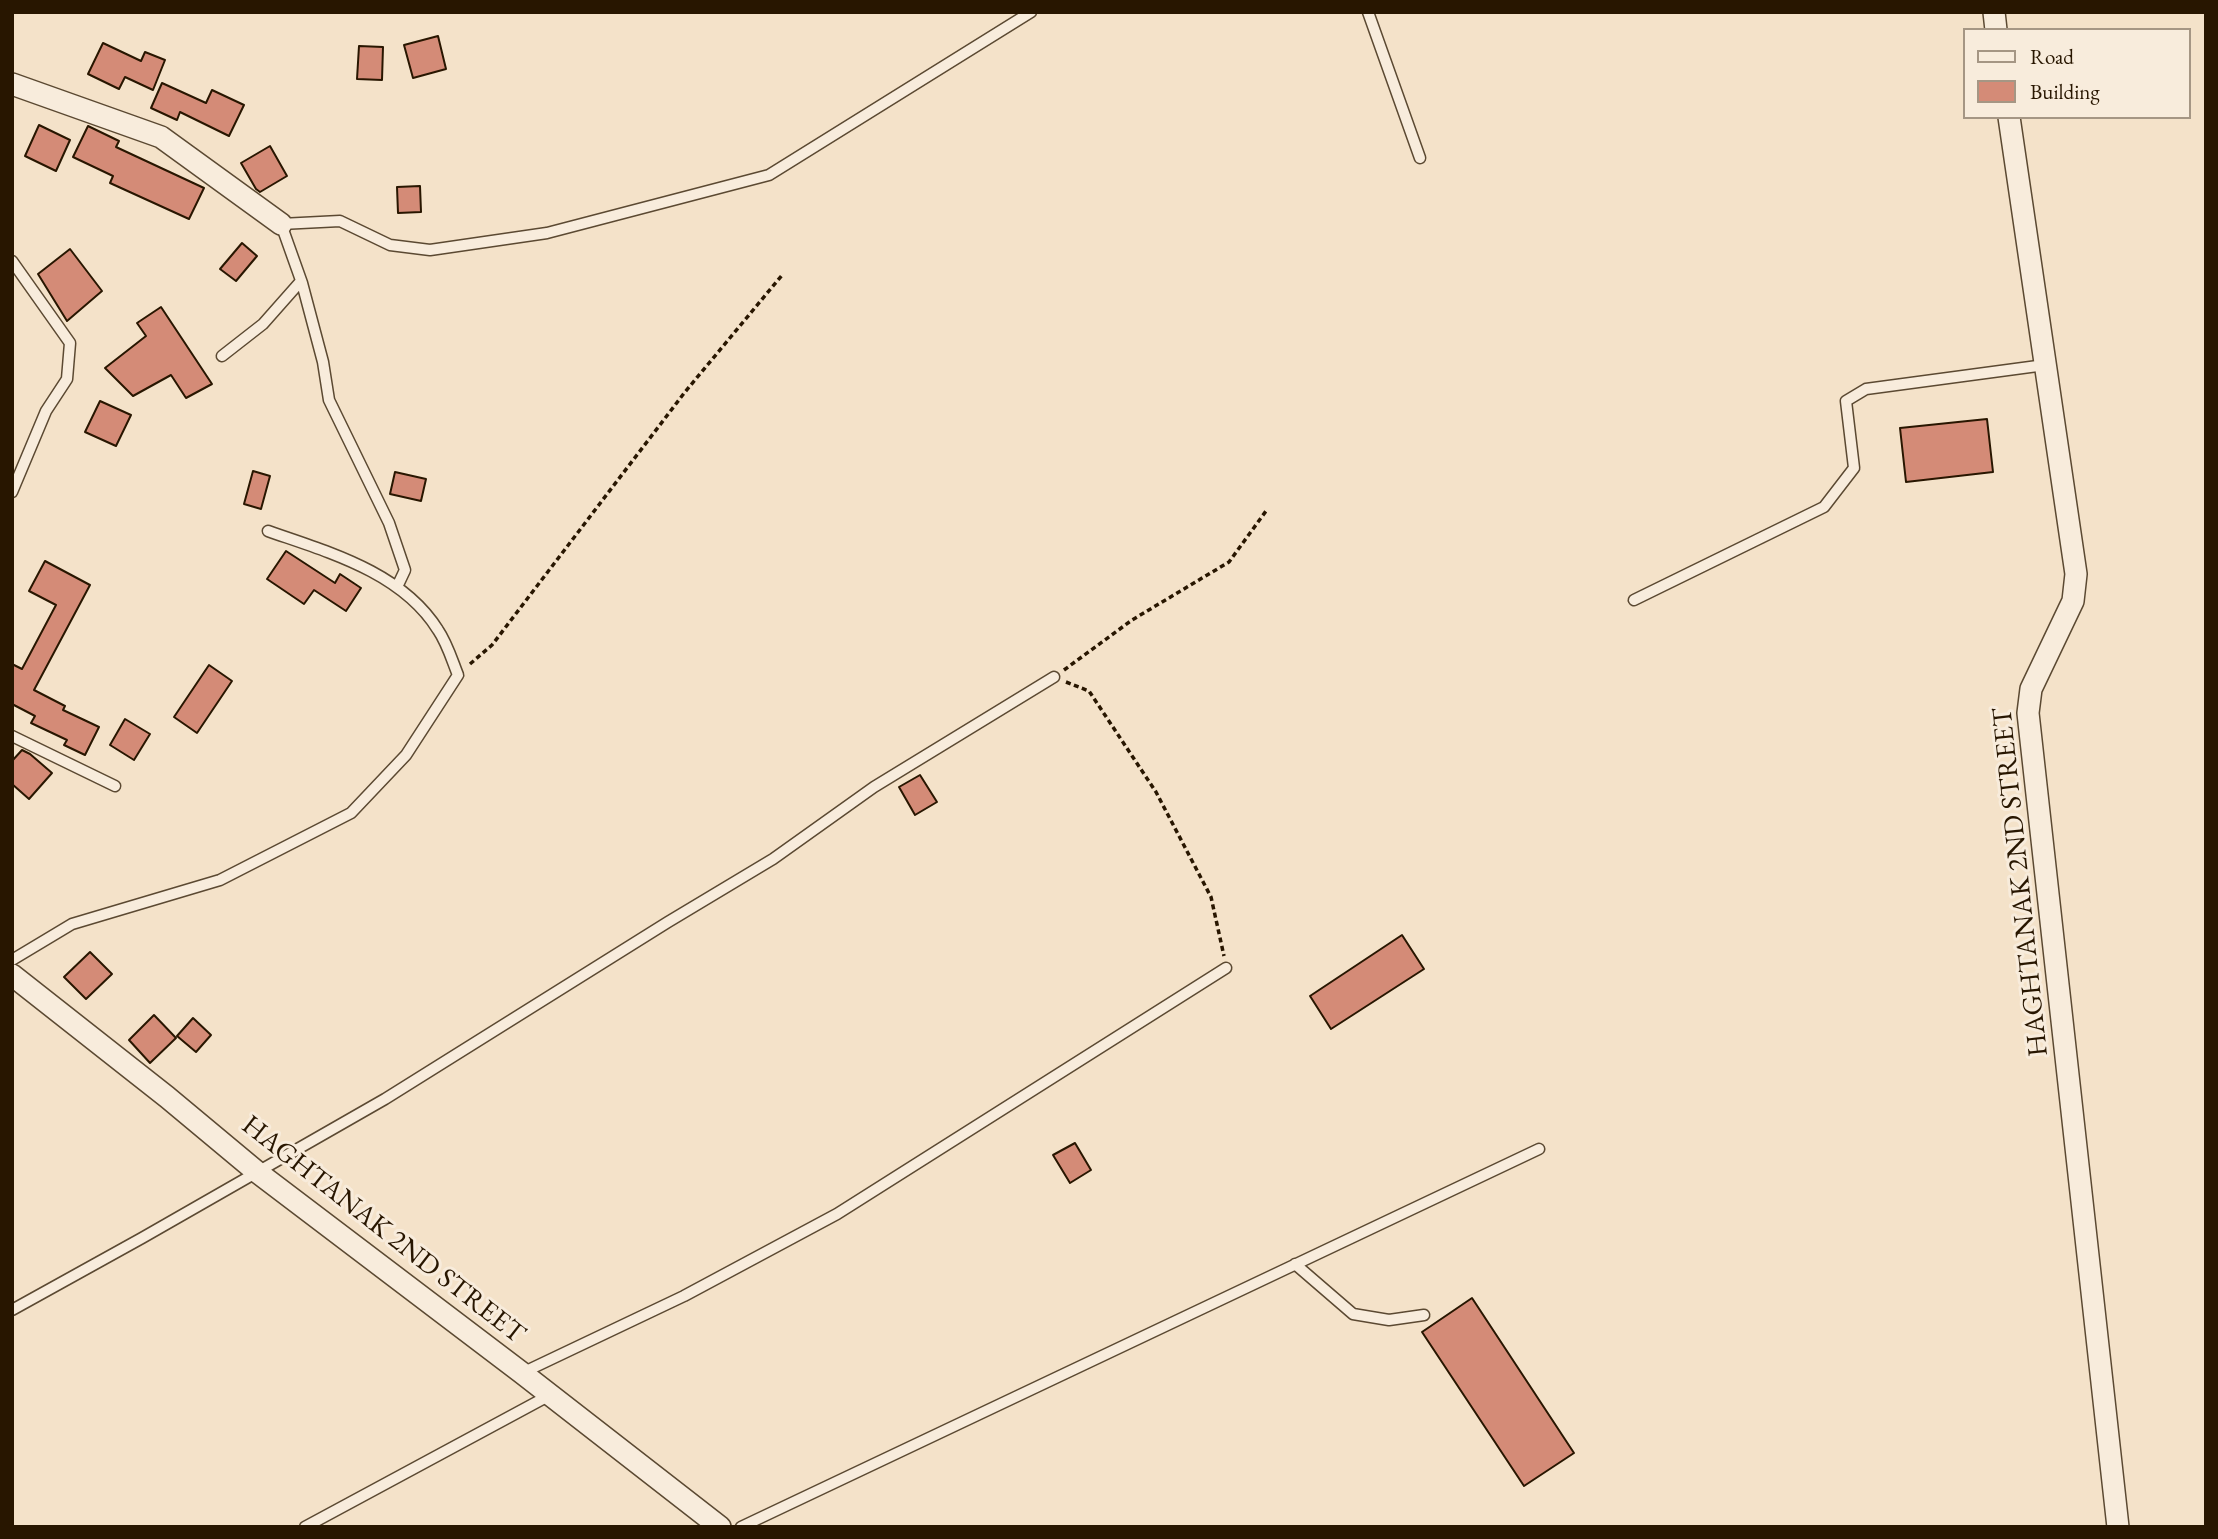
<!DOCTYPE html>
<html>
<head>
<meta charset="utf-8">
<style>
	body { margin:0 }
	#map { position:relative; width:2218px; height:1539px; overflow:hidden; background:#f4e2c9; font-family:"EB Garamond",serif }
	canvas { display:block }
	.frame { position:absolute; inset:0; border:14px solid #281600; pointer-events:none }
	.legend { position:absolute; left:1963px; top:28px; width:228px; height:91px; box-sizing:border-box; background:#f8ecdc; border:2px solid #a59684; margin:0; padding:9px 12px; list-style:none; font-size:21px; color:#281600 }
	.legend li { display:flex; align-items:center; gap:14px; height:35px }
	.legend b { width:35px; border:2px solid #a59684 }
</style>
</head>
<body>
<div id="map">
<canvas width="2218" height="1539"></canvas>
<div class="frame"></div>
<ul class="legend">
<li><b style="height:9px;background:#f8ecdc"></b>Road</li>
<li><b style="height:19px;background:#d48b77"></b>Building</li>
</ul>
</div>
<script>
const g = document.querySelector('canvas').getContext('2d');
g.lineJoin = 'round';
function paint(path, color) {
  g.fillStyle = color;
  g.fill(path, 'evenodd');
}
function trace(path, color, width, dash) {
  g.strokeStyle = color;
  g.lineWidth = width;
  g.lineCap = dash ? 'butt' : 'round';
  g.setLineDash(dash || []);
  g.stroke(path);
}
function label(font, color, halo, rows, align = 'center') {
  g.font = font + ' "EB Garamond",serif';
  g.lineWidth = 6;
  g.setLineDash([]);
  g.textBaseline = 'middle';
  g.strokeStyle = halo;
  g.fillStyle = color;
  for (const [text, x, y, turn = 0] of rows) {
    g.save();
    g.translate(x, y);
    g.rotate((+turn || 0) * Math.PI / 180);
    g.textAlign = isNaN(turn) ? turn : align;
    if (halo) g.strokeText(text, 0, 0);
    g.fillText(text, 0, 0);
    g.restore();
  }
}
const building = new Path2D(`
	M 438,36 L 446,69 L 413,78 L 404,45 Z
	M 103,43 L 141,61 L 145,52 L 165,60 L 153,90 L 125,77 L 119,89 L 88,74 Z
	M 359,46 L 383,47 L 382,80 L 357,79 Z
	M 162,83 L 206,103 L 212,90 L 244,105 L 229,136 L 180,112 L 177,120 L 151,108 Z
	M 39,125 L 70,140 L 56,171 L 25,156 Z
	M 88,126 L 119,141 L 116,147 L 204,188 L 189,219 L 110,183 L 113,176 L 73,157 Z
	M 270,146 L 287,176 L 260,192 L 256,189 L 241,163 Z
	M 420,186 L 421,212 L 398,213 L 397,187 Z
	M 242,243 L 257,256 L 236,281 L 220,269 Z
	M 70,249 L 102,291 L 67,321 L 38,274 Z
	M 161,307 L 212,384 L 186,398 L 171,375 L 133,396 L 105,368 L 146,336 L 137,323 Z
	M 100,401 L 131,415 L 116,446 L 85,432 Z
	M 1987,419 L 1993,472 L 1906,482 L 1900,428 Z
	M 253,471 L 270,476 L 261,509 L 244,504 Z
	M 395,472 L 426,479 L 421,501 L 390,494 Z
	M 286,551 L 335,583 L 340,574 L 361,588 L 346,611 L 314,590 L 304,604 L 267,579 Z
	M 45,561 L 90,585 L 34,690 L 65,706 L 63,710 L 99,727 L 85,755 L 64,745 L 67,740 L 31,723 L 35,716 L 12,704 L 12,664 L 22,669 L 56,605 L 29,591 Z
	M 209,665 L 232,681 L 197,733 L 174,717 Z
	M 125,719 L 150,734 L 134,760 L 110,745 Z
	M 22,750 L 30,754 L 52,773 L 29,799 L 12,784 L 12,761 Z
	M 920,775 L 937,802 L 915,815 L 899,787 Z
	M 1402,935 L 1424,969 L 1331,1029 L 1310,996 Z
	M 90,952 L 112,974 L 86,999 L 64,977 Z
	M 154,1015 L 176,1038 L 150,1063 L 129,1040 Z
	M 193,1018 L 211,1035 L 196,1052 L 177,1036 Z
	M 1075,1143 L 1091,1170 L 1070,1183 L 1053,1155 Z
	M 1472,1298 L 1574,1453 L 1524,1486 L 1422,1332 Z`);
paint(building, '#d48b77');
trace(building, '#281600', 2);
const service = new Path2D(`
	M 1368,12 L 1420,158
	M 12,261 L 70,343 L 67,379 L 46,411 L 12,492
	M 222,356 L 263,324 L 301,281
	M 397,587 L 405,570 L 389,523 L 329,400 L 323,362 L 302,283 L 281,224 L 340,221 L 390,245 L 430,250 L 547,233 L 769,175 L 1031,12
	M 1634,600 L 1824,507 L 1854,468 L 1846,401 L 1866,389 L 2045,365
	M 12,736 L 115,786
	M 12,960 L 72,924 L 220,880 L 351,813 L 406,755 L 458,675 C 452,660 447,643 438,630 C 402,572 328,552 268,531
	M 1295,1264 L 1353,1314 L 1389,1320 L 1424,1315
	M 12,1310 L 142,1238 L 385,1099 L 668,922 L 773,859 L 874,787 L 1054,677
	M 522,1373 L 684,1296 L 837,1214 L 1226,968
	M 305,1527 L 550,1395
	M 741,1527 L 1539,1149`);
const minor = new Path2D(`
	M 1994,12 L 1996,30
	M 12,84 L 161,137 L 281,224
	M 2009,117 L 2076,574 L 2073,601 L 2031,689 L 2028,713 L 2118,1527
	M 12,975 L 167,1097 L 257,1172 L 522,1373 L 720,1527`);
trace(service, '#5b4932', 13);
trace(minor, '#5b4932', 24);
trace(new Path2D(`
	M 470,664 L 492,645 L 685,392 L 783,274
	M 1064,670 L 1132,620 L 1229,562 L 1266,511
	M 1066,682 L 1089,691 L 1156,792 L 1211,897 L 1224,956`), '#281600', 3.5, [5, 3.5]);
trace(service, '#f8ecdc', 10);
trace(minor, '#f8ecdc', 21);
label('28px', '#281600', '#f8ecdc', [
	["HAGHTANAK 2ND STREET",2021,882,-96],
	["HAGHTANAK 2ND STREET",383,1230,38]
]);
</script>
</body>
</html>
